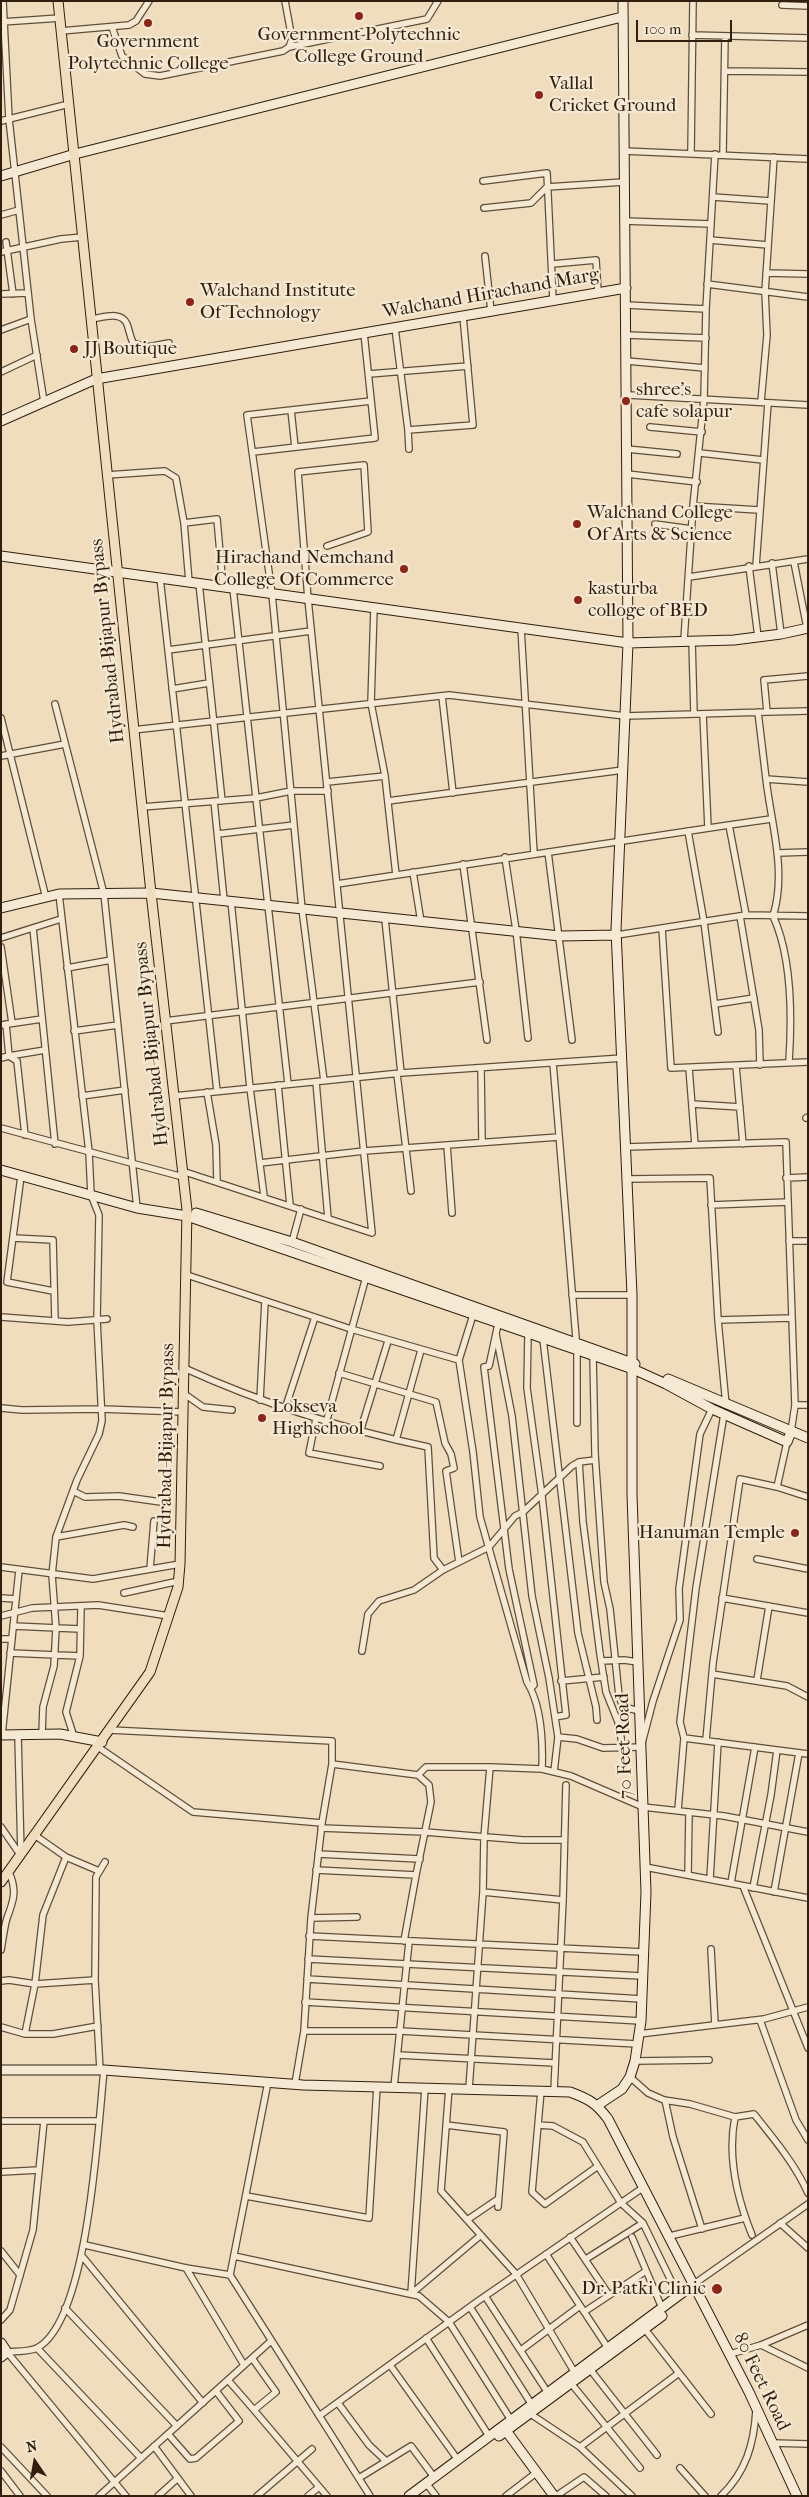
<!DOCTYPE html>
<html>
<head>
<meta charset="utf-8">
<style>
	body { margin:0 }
	#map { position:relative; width:809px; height:2497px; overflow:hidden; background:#efddbd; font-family:"IM FELL French Canon",serif }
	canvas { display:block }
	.frame { position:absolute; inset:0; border:2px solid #311e0e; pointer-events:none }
	.north { position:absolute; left:10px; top:2437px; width:50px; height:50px; -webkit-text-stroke:4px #f5e9d4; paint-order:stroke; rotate:348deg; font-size:14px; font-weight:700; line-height:20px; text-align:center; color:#311e0e }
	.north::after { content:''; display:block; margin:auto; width:18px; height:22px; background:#311e0e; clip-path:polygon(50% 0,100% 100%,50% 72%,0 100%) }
	.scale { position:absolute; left:636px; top:20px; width:96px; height:22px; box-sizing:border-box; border:2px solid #311e0e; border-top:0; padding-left:6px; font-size:15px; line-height:18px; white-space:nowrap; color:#311e0e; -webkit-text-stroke:4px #f5e9d4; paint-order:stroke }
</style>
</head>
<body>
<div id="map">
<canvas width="809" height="2497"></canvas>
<div class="frame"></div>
<div class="north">N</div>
<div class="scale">100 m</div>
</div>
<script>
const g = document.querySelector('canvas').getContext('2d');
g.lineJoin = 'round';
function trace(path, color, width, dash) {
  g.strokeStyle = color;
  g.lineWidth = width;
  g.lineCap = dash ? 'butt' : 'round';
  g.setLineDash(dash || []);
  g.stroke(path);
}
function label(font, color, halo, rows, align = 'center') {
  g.font = font + ' "IM FELL French Canon",serif';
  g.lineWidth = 4.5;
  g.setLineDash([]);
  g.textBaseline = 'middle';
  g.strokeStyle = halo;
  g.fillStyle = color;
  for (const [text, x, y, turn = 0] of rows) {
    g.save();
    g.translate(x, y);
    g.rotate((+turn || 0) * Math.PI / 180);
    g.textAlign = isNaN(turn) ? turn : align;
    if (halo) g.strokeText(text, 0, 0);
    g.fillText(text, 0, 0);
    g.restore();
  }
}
const street = new Path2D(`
	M 3,1 L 9,119 L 31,319 L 44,402
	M 782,5 L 808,6
	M 2,22 L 60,18
	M 112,27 L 122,56 L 145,74 L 160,76 L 283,51 L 289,47 L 292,39 L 285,1
	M 61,31 L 129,25 L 136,21 L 149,1
	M 692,35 L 808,38
	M 289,47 L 427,19 L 438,1
	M 725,71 L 808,72
	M 1,121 L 69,104
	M 624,151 L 808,159
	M 691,153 L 693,1
	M 723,154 L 725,36
	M 483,181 L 547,173 L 553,300
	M 713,197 L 770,201
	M 484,208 L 531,203 L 547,187 L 624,182
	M 1,215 L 19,210
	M 624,221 L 711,224
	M 710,240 L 768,245
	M 6,242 L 13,294
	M 1,252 L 61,239 L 83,237
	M 485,256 L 491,311
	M 552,264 L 596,260 L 598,292
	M 766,273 L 808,274
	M 707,284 L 808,297
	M 1,294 L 28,293
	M 626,305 L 706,309
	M 91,319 C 102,318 121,310 127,324 C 129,330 130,336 133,343 L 147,347 L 169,343
	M 395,328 L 408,430 L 473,425 L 463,316
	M 1,330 L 31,319
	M 626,335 L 706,338
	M 627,361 L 705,368
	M 1,372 L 37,355
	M 369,374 L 468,366
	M 628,395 L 808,405
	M 761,402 L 767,335 L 765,292 L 774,157
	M 291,410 L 295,447
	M 650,427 L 702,432
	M 408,430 L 409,449
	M 627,449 L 677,454
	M 253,452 L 375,438 L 364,333
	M 700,453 L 763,460
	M 627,474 L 697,482
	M 107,475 L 165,471 L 176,478 L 184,523 L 189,582
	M 693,506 L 759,510
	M 184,523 L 217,519 L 223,587
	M 655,524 L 691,529
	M 794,562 L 807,628
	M 772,563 L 781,634
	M 749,566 L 758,637
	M 756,566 L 768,403
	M 689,577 L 808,559
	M 160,578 L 217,1091
	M 199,583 L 222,801
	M 233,588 L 256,798 L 291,791 L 328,791
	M 374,608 L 371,703 L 385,776
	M 521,628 L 534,854
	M 684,640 L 693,506 L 704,399 L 706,309 L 715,154
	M 692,640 L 694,714
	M 168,650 L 311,631
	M 172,689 L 209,683
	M 442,696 L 453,793
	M 55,704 L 104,894 L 137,1208
	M 758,712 L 766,779
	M 767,712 L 808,711
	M 703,714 L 708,828
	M 1,718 L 46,898
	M 133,730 L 449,695 L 625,716 L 767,712 L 764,680 L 808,676
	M 1,756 L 65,744
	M 327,782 L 385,776 L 396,875
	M 214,801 L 224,900
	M 388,801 L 623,770
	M 142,807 L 256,798 L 288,1084
	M 729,825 L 771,819
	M 688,831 L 704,922 L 718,1032
	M 218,834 L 294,825
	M 548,852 L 572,1040
	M 778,853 L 808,852
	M 505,857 L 516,930 L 528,1038
	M 463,864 L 487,1040
	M 413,872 L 421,922
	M 337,884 L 729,825 L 746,915
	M 231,901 L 250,1088 L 264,1196
	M 740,916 L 759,1030 L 760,1065
	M 385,919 L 401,1073
	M 33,928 L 55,1144
	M 662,928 L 671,1068 L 808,1062
	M 617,935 L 746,915 L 808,916
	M 1,938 L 61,919
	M 1,947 L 12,1023
	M 67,968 L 111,960
	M 715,1004 L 754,998
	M 165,1021 L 480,982
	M 6,1024 L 9,1056 L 45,1050
	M 1,1025 L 42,1019
	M 74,1031 L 118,1025
	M 1,1058 L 9,1056 L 17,1061 L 25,1135
	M 789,1062 C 792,1017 792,957 773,916 C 787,872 771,823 766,779 L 808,782
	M 553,1063 L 577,1350 L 577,1423
	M 736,1066 L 743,1144
	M 481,1068 L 482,1142
	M 689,1068 L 695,1145
	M 397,1074 L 411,1191
	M 324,1081 L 302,909 L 272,594 L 247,415 L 371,401
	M 316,1082 L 328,1218
	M 278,1085 L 290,1205
	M 207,1092 L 216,1145 L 217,1181
	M 82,1096 L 125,1090
	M 174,1096 L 401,1073 L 623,1058
	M 692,1104 L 740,1107
	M 806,1118 L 808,1117
	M 1,1128 L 183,1177
	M 447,1145 L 452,1213
	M 626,1147 L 786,1142 L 795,1405 L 791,1432
	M 260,1163 L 364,1151 L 559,1137
	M 182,1171 L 372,1233 L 308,599 L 298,472 L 364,465 L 368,532 L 327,546
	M 21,1176 L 7,1282 L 53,1291
	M 786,1178 L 808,1177
	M 628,1179 L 710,1178 L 718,1320 L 726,1405
	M 711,1205 L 788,1202
	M 13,1238 L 53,1240 L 55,1321
	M 789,1241 L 808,1241
	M 292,1242 L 301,1209
	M 187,1275 L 351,1329 L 459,1360
	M 572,1295 L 632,1295
	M 473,1315 L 459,1360 L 473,1452 L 480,1517 L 527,1682 C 542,1706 543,1742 542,1769
	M 1,1317 L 68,1322 L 107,1319
	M 718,1320 L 791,1318
	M 498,1324 L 489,1366 L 484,1367 L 509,1569 L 534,1685 L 531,1688
	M 496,1334 L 512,1416 L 532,1596 L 549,1678 L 558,1737 L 554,1772
	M 528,1334 L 527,1388 L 542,1496 L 566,1715 L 555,1717
	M 543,1339 L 578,1633 L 596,1707 L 597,1720
	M 593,1355 L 595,1454 L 604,1582 L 610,1609 L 619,1696 L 623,1707 L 640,1711
	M 184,1368 C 263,1404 343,1429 428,1447 L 434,1558 L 443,1570
	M 339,1373 L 436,1402 L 445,1443 L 451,1454 L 454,1468 L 446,1471 L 459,1562
	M 183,1393 L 203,1407 L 232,1410
	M 260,1400 L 265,1301
	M 795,1405 L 808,1405
	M 1,1408 L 22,1410 L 102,1409 L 183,1412
	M 285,1409 L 315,1317
	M 316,1419 L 309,1453 L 380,1466
	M 326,1423 L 366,1277
	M 360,1432 L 388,1341
	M 396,1440 L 421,1350
	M 579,1462 L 583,1522 L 600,1654 L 606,1692 L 618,1722 L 623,1748
	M 777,1487 L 808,1497
	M 73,1491 L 85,1497 L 119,1496 L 161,1502
	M 56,1537 L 124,1525 L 133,1527
	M 757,1559 L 808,1569
	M 1,1567 L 93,1579 L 180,1564
	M 150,1569 L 154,1521
	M 124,1593 L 179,1581
	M 1,1598 L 16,1599
	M 722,1598 L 808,1613
	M 1,1616 L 32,1608 L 98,1605 L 169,1616
	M 13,1626 L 80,1629
	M 1,1639 L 12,1639
	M 362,1651 L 368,1614 L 379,1601 L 414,1590 L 443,1570 L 489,1547 L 515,1516 L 523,1512 L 572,1466 L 579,1462 L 595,1460
	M 10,1653 L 80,1656
	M 601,1661 L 624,1660 L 638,1662
	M 712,1674 L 787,1686 L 808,1697
	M 757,1680 L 769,1606
	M 561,1681 L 604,1677
	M 110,1730 L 332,1741 L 332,1764 L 322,1823 L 311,1918 L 304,2031 L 295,2084
	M 42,1734 L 43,1707 L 54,1666 L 56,1628 L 52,1575 L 56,1537 L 77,1480 L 99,1434 L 102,1421 L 97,1320 L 99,1215 L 91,1195 L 89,1152 L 59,894
	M 2,1735 L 19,1570
	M 18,1735 L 21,1854
	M 74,1737 L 66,1712 L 80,1656 L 81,1607
	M 558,1737 L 577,1739 L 603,1748 L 641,1747 L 653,1701 L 680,1620 L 679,1589 L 700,1434 L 712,1409
	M 684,1738 L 680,1722 L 696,1588 L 724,1414
	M 706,1740 L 713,1663 L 740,1479 L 777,1487 L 787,1442
	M 98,1747 L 193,1812 L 322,1823
	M 332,1764 L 418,1775 L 426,1767 L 490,1767 L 484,1837 L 483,1892
	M 490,1767 L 542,1769 L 571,1776 L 643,1807 L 724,1816 L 808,1832
	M 678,1810 L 684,1738 L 808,1754
	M 1,1827 L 21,1856
	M 321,1828 L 425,1832 L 523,1840 L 564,1840
	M 36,1836 L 66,1857 L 99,1871
	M 318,1854 L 420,1859
	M 645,1867 L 808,1898
	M 316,1870 L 416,1875 L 431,1802 L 429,1785 L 418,1775
	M 688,1875 L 689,1812
	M 710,1879 L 718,1742
	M 731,1883 L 755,1747
	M 743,1886 L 808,2048
	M 753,1888 L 771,1795 L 777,1750
	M 774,1892 L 799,1753
	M 311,1918 L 357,1917
	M 309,1936 L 643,1952
	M 404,1941 L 416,1875
	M 711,1949 L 715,2025
	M 1,1950 C 3,1939 4,1928 7,1918 C 14,1900 17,1890 9,1872
	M 308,1959 L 642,1976
	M 307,1979 L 642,1999
	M 1,1981 L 9,1980 L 35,1984 L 95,1980
	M 305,2002 L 641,2021
	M 760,2020 L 796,2120 L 808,2140
	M 1,2027 L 25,2034 L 53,2034 L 98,2026
	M 304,2031 L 400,2031 L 637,2044
	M 25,2034 L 35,1984 L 43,1915 L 66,1857
	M 639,2034 L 764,2019 L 808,2007
	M 398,2055 L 555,2063
	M 635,2061 L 709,2060
	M 100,2070 L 95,1980 L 96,1877 L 105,1862
	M 630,2077 L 648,2093 L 664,2100 L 690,2104 L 735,2117 L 754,2114 C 774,2139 795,2164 808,2193
	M 268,2082 L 230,2275 L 370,2496
	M 394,2087 L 409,1942
	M 449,2088 L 441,2191 L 516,2274 L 575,2373
	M 469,2089 L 483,1892 L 563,1900
	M 541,2091 L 532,2192 L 545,2204 L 598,2166
	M 554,2091 L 563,1900 L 566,1785
	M 665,2100 L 673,2137 L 702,2229
	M 735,2117 C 727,2157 737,2198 752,2235
	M 1,2121 L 99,2121
	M 446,2125 L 504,2132 L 498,2207
	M 538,2125 L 553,2126 L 583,2142 L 621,2203 L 643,2223 L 678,2295
	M 1,2172 L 39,2170
	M 246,2196 L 369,2218 L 377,2086
	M 467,2220 L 498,2199
	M 780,2223 L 808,2248
	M 670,2236 L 745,2218
	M 570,2237 L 609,2295
	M 632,2237 L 662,2308
	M 85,2245 L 186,2268 L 230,2275
	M 1,2251 L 20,2275
	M 546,2254 L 608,2348
	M 82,2256 L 203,2403
	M 234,2256 L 419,2296 L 449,2322 L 511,2420
	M 586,2259 L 643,2223
	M 186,2268 L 244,2365
	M 694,2284 L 808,2204
	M 411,2294 L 425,2088
	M 411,2294 L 481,2235
	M 485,2296 L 548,2393
	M 470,2307 L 532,2405
	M 65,2308 L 177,2426
	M 584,2312 L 646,2271
	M 1,2320 L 10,2310 L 33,2230 L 44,2121
	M 644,2328 L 711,2414
	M 426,2338 L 489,2436
	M 761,2345 L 808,2368
	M 37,2348 L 141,2458
	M 521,2350 L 580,2306
	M 7,2352 C 16,2351 29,2352 37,2348 C 89,2320 98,2126 104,2070
	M 7,2352 L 126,2496
	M 730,2354 L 761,2345 L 808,2325
	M 390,2365 L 458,2460
	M 589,2368 L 657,2455
	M 228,2380 L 254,2410 L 276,2392 L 252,2358
	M 570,2382 L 640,2468
	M 338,2403 L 369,2445 L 386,2461
	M 254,2410 L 327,2496
	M 529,2413 L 580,2447 L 632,2496
	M 319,2416 L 478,2301 L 644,2187
	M 168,2434 L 190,2459 L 196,2458 L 239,2421 L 216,2391
	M 772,2443 L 808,2444
	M 154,2446 L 191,2496
	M 1,2447 L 47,2496
	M 580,2447 L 679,2373
	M 680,2468 L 705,2496
	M 1,2471 L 20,2496
	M 359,2478 L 411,2446 L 434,2477
	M 426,2483 L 436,2496
	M 99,2496 L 271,2341
	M 158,2496 L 178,2478
	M 257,2496 L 312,2449
	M 308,2496 L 319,2487
	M 506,2496 L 536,2473
	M 556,2496 L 584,2477 L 606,2496
	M 721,2496 C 746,2472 754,2444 756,2410`);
const secondary = new Path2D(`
	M 1,176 L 75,154 L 622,17
	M 1,421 L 96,379 L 626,288
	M 1,556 L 628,643 L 734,640 L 781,634 L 808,628
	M 1,908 L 59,894 L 151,893 L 560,936 L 617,935
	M 1,1170 L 137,1208 L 187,1216 L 633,1369 L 666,1384 L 712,1409 L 787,1442 L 791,1432
	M 196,1213 L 292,1242 L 635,1364
	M 668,1379 L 808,1438
	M 1,1735 L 60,1734 L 102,1742
	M 1,2070 L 104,2070 L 303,2085 L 570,2092 C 589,2099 596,2103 608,2119 L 749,2392 L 797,2496
	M 598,2105 L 622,2089 L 630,2077 L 635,2061 L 641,2021 L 646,1892 L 632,1495 L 632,1295 L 616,930 L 628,643 L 623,1
	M 1,2343 L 7,2352 L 1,2357
	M 504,2428 L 554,2496
	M 499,2436 L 662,2316
	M 409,2496 L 694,2284`);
const primary = new Path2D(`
	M 1,1882 L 150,1672 L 178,1587 L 180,1564 L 187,1210 L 151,893 L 58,1`);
trace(street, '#604e3a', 8);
trace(secondary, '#311e0e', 11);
trace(primary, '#311e0e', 11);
trace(street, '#f5e9d4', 5.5);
trace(secondary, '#f5e9d4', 9);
trace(primary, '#efddbd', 9);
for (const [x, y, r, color] of [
	[359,16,5,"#8f2418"],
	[148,23,5,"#8f2418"],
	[539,95,5,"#8f2418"],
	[190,302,5,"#8f2418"],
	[74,349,5,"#8f2418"],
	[626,401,5,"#8f2418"],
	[577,524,5,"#8f2418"],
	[404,569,5,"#8f2418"],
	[578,600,5,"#8f2418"],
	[262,1418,5,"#8f2418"],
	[795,1533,5,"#8f2418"],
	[717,2289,6,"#8f2418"]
]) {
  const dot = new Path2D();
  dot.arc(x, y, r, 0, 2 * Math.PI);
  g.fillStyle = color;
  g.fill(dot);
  trace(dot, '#f5e9d4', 2);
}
label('19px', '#311e0e', '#f5e9d4', [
	["Government Polytechnic",359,35,"center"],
	["College Ground",359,57,"center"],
	["Government",148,42,"center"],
	["Polytechnic College",148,64,"center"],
	["Vallal",549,84],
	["Cricket Ground",549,106],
	["Walchand Institute",200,291],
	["Of Technology",200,313],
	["JJ Boutique",84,349],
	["shree's",636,390],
	["cafe solapur",636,412],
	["Walchand College",587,513],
	["Of Arts & Science",587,535],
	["Hirachand Nemchand",394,558,"right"],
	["College Of Commerce",394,580,"right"],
	["kasturba",588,589],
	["colloge of BED",588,611],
	["Lokseva",272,1407],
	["Highschool",272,1429],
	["Hanuman Temple",785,1533,"right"],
	["Dr. Patki Clinic",706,2289,"right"]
], 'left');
label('19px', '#311e0e', '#f5e9d4', [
	["Walchand Hirachand Marg",491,294,-10],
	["Hydrabad-Bijapur Bypass",108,641,-96],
	["Hydrabad-Bijapur Bypass",152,1044,-96],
	["Hydrabad-Bijapur Bypass",167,1446,-89],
	["70 Feet Road",625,1746,-92],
	["80 Feet Road",761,2382,64]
]);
</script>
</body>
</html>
